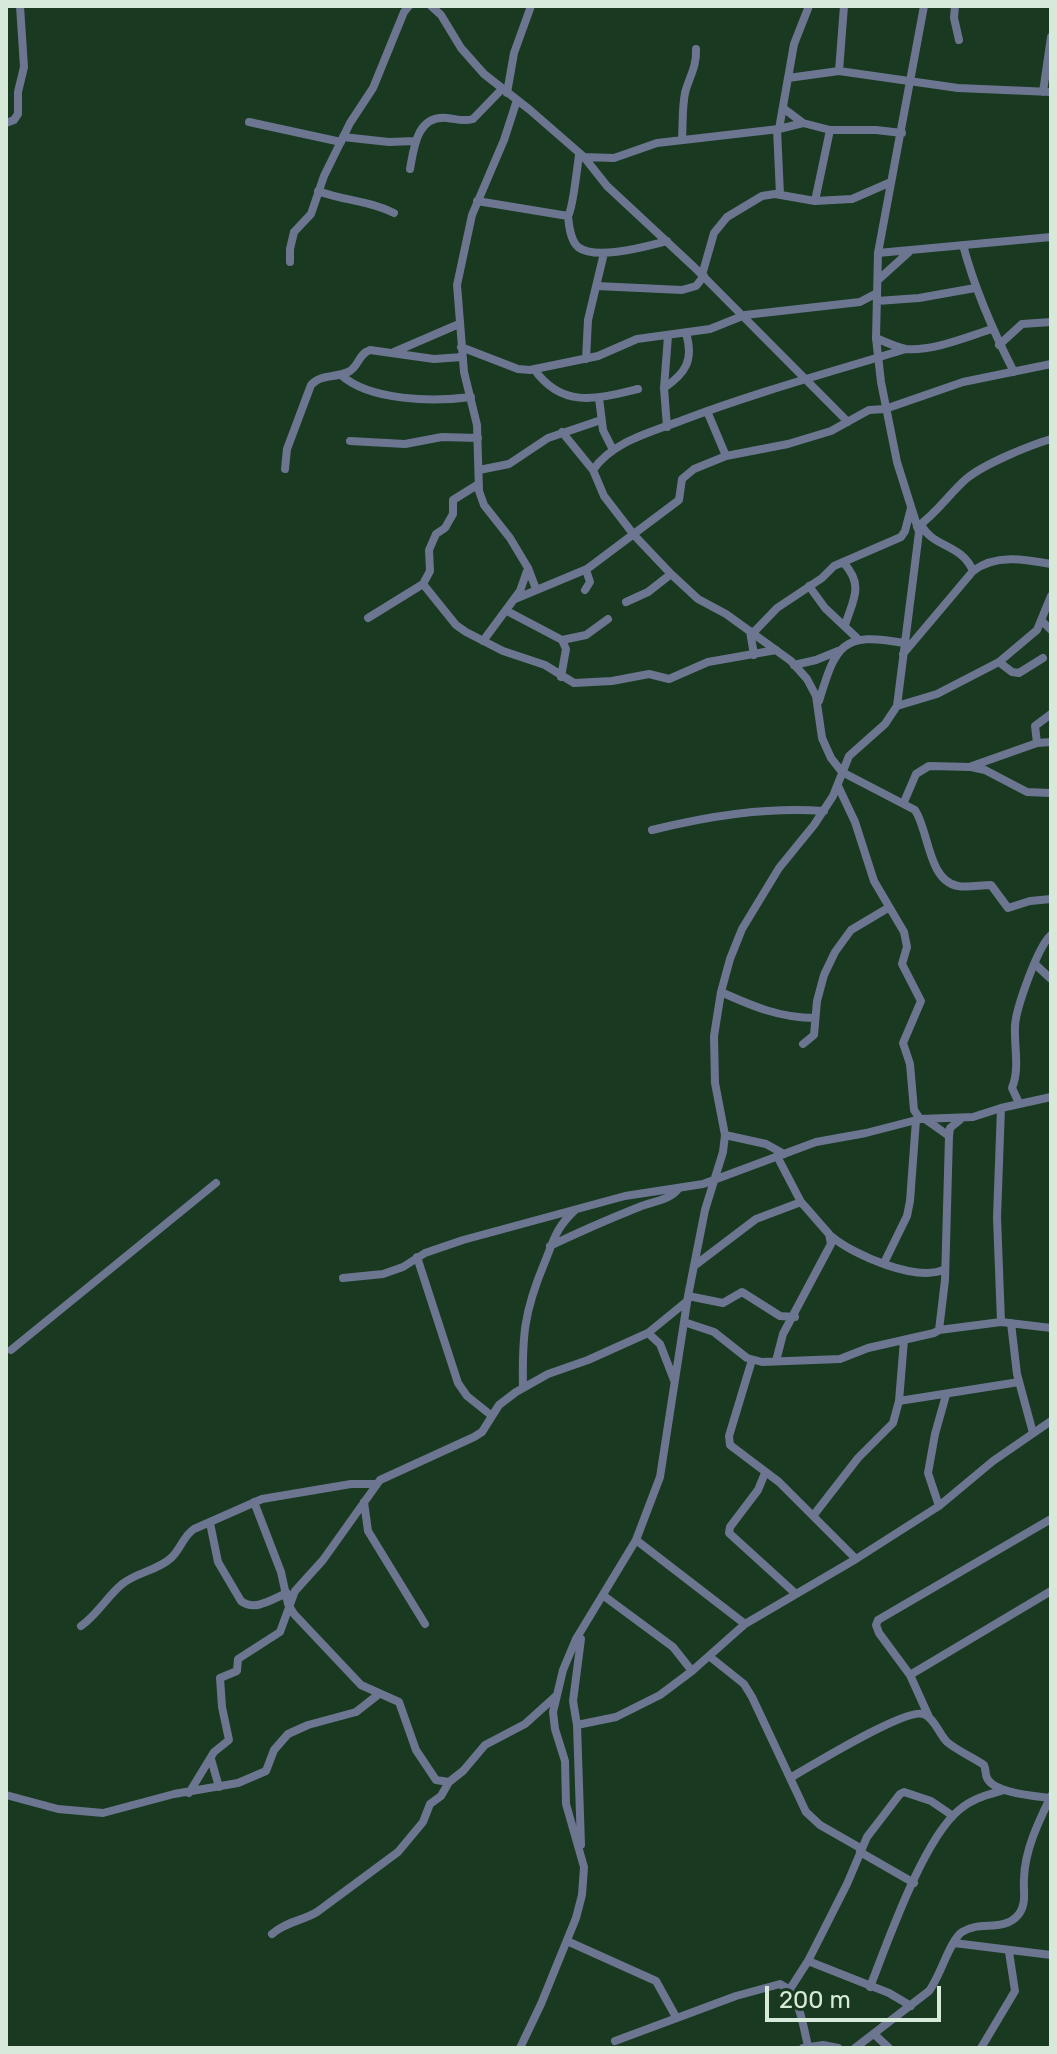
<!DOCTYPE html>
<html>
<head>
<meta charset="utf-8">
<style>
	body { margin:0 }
	#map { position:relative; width:1057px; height:2054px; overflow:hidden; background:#193920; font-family:Rubik,sans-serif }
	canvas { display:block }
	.frame { position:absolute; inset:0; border:8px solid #d7ead9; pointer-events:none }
	.scale { position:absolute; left:765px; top:1986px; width:176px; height:36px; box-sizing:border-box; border:4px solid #d7ead9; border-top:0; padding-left:10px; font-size:24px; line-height:28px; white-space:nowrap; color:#d7ead9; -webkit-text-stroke:6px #193920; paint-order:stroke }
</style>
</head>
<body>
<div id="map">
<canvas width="1057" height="2054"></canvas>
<div class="frame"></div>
<div class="scale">200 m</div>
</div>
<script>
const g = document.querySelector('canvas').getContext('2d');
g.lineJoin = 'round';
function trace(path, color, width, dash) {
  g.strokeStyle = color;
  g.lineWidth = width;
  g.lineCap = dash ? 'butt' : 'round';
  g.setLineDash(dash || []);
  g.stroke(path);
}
trace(new Path2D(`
	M 431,6 L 441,15 L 461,48 L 484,74 L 530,110 L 584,157 L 614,158 L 657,143 L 779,129 L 803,123 L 830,130 L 876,130 L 902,133
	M 955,6 L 954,18 L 959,40
	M 839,71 L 844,6
	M 788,78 L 839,71 L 958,88 L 1051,92
	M 1043,92 L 1051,37
	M 507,93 L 514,53 L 531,6
	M 517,100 L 504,140 L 472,215 L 457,285 L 464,372 L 477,425 L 479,491 L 484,505 L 510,538 L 528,568 L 536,589
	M 783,108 L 803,123
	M 249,122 L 341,142
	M 6,123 L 14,120 L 18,114 L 18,92 L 24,67 L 20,6
	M 777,129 L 780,195
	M 779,129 L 794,44 L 809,6
	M 343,137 L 389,142 L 415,141
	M 682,139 C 683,124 682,108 685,93 C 689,77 697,67 696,49
	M 584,157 L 607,186 L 694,267 L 848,422
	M 410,169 C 414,147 417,115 447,118 C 457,119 463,122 473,119 L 502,89
	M 318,191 C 344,201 368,200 394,213
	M 477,201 L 568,216 C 573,209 577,168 579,155
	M 815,201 L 830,130
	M 568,216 C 569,225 570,240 578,247 C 596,261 647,246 667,241
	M 963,245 C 975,290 993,331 1014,372
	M 878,253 L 1051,237
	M 290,262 L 290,249 L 294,232 L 311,214 L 324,176 L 350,123 L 373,88 L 404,12 L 409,6
	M 702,275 L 714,233 L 727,217 L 762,196 L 775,194 L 815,201 L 852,199 L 891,182
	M 878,280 L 909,252
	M 597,286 L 682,290 L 696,286 L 704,276
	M 877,301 L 919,298 L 975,288
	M 876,338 C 885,342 896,347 906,349 C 934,351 966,337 992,329
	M 999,345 L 1022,324 L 1051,322
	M 461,347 L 518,369 L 530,370 L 598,356 L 637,339 L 710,329 L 745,315 L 860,302 L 877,293
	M 394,352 L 459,324
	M 586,359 L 588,320 L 604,253
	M 534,369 C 562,409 597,399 638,389
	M 341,375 C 370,401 433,402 471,397
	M 664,388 C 686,373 694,360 686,333
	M 599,398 L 603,430 L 613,450
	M 707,411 L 726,456
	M 667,427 L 664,388 L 668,336
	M 562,432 L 593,470 L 604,496 L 634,535 L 671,574 L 698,599 L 726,614 L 791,661 L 807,679 L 816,696 L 822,738 L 831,758 L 842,772 L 915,810 C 929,831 928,881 958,886 C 969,888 980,885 991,885 L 1008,908 L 1030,901 L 1051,899
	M 350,441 L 405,444 L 442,437 L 478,438
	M 285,469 L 287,449 L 311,385 C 320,374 335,378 348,372 C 359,367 358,354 370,350 L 434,359 L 462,357
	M 479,470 L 509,464 L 548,438 L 601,420
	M 593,470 C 613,441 652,432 683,420 C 757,392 831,372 906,349
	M 921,524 C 932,548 961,543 973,571
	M 917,527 C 937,513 949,494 966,479 C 984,464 1028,446 1051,439
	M 843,562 C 864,585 854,598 845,625
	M 423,584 L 456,625 L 466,632 L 503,651 L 545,665 L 574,683 L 612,681 L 649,674 L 669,679 L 708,662 L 776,650
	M 809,586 L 825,608 L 859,640
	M 585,590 L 590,582 L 586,570
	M 515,599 L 587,569 L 679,500 L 682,479 L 694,469 L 726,456 L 788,444 L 831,431 L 869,410 L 885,409 L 963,382 L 1051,364
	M 626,602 L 648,592 L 671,574
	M 507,611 L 562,640 L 586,635 L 608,619
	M 368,618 L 423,584 L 430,571 L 429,550 L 436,534 L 445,528 L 453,514 L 453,500 L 477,485
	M 1042,621 L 1051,630
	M 750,631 L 754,655
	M 753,633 L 777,608 L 822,578 L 834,566 L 901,537 L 905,531 L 911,508
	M 483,641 L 520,591 L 527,571
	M 903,654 L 973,571 C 995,554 1024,559 1051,564
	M 999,662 L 1012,672 L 1019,673 L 1043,658
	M 794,665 L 816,660 L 838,651
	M 561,677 L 566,649 L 562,640
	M 819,701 C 836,646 841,631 904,643
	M 897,706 L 937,694 L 999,662 L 1037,630 L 1051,596
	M 1037,743 L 1035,726 L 1051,714
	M 972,766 L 1037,743 L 1051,742
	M 838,786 L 855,822 L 874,881 L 904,932 L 907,947 L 902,964 L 921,1001 L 903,1043 L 910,1064 L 914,1110 L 920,1119
	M 904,802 L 916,774 L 929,766 L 971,767 L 985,770 L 1027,792 L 1051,793
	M 652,830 C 709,816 765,807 824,811
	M 1036,965 L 1051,979
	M 721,992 C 752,1006 780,1018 815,1018
	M 803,1044 L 814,1035 L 817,1001 L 824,975 L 835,952 L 851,930 L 888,908
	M 1019,1103 L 1012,1088 C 1020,1068 1014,1048 1015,1026 C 1016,1008 1038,946 1051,935
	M 925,1119 L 949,1136
	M 725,1135 L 766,1144 L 784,1154
	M 831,1236 C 853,1255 918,1283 945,1269
	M 550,1246 C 579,1232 609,1219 639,1207 C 653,1201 669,1201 679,1188
	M 417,1257 L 458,1383 L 467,1396 L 492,1416
	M 884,1263 L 907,1216 L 910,1201 L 916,1120
	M 694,1266 L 756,1219 L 801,1202
	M 343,1278 L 383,1274 L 403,1267 L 425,1253 L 463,1240 L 625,1196 L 703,1184 L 816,1142 L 866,1133 L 920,1119 L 973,1117 L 1001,1108 L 1051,1097
	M 688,1296 L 723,1303 L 742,1292 L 780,1316 L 795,1317
	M 684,1322 L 714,1332 L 747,1358 L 762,1362 L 840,1359 L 868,1348 L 934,1333 L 939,1330 L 945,1280 L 949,1136 L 950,1128 L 960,1120
	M 1001,1322 L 997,1217 L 1001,1108
	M 1011,1323 L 1017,1374 L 1033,1433
	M 939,1330 L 1001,1322 L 1051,1328
	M 648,1333 L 660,1344 L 674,1380
	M 11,1350 L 216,1183
	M 752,1360 L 729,1436 L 730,1445 L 779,1482 L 856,1559
	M 776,1361 L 783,1334 L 831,1244 L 829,1234 L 801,1202 L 778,1158
	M 523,1388 C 522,1336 524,1312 544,1264 C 554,1240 555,1229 575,1210
	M 899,1401 L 1019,1382
	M 765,1473 L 758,1490 L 730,1527 L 729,1533 L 796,1594
	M 254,1502 L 281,1572 L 288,1604 L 294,1614 L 361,1685 L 399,1702 L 416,1750 L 436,1780 L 449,1782 L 463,1771 L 485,1745 L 525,1724 L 556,1696
	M 364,1502 L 368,1531 L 425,1624
	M 939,1506 L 928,1473 L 935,1434 L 946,1395
	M 813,1516 L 858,1458 L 893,1423 L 899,1401 L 904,1340
	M 210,1523 L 218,1562 L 241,1601 C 255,1612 272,1599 287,1593
	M 636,1540 L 745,1624
	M 604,1596 L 673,1647 L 692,1671
	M 81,1626 C 97,1615 106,1598 121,1585 C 136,1572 157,1571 171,1558 C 181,1549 183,1536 194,1529 L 262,1499 L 351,1484 L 375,1484
	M 581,1639 L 573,1701 L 577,1725 L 581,1845
	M 709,1656 L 744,1684 L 752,1697 L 806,1812 L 820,1825 L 862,1849
	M 910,1675 L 1051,1591
	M 929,1717 L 910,1675 L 879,1633 L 876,1625 L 878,1620 L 1051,1519
	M 577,1725 L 616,1717 L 660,1695 L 692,1671 L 745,1624 L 856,1559 L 939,1506 L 993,1461 L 1051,1421
	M 211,1759 L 219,1787
	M 790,1778 C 811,1766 905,1708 923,1714 C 934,1717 939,1734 947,1742 C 958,1751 972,1757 984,1765 C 986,1769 985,1774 987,1778 C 994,1793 1035,1796 1050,1798
	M 189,1793 L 214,1752 L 229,1740 L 222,1707 L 220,1678 L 237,1671 L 238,1659 L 280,1632 L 295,1591 L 323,1560 L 380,1480 L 474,1437 L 482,1432 L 499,1405 L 516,1392 L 548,1374 L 588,1360 L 648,1333 L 686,1302
	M 6,1795 L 58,1809 L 103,1813 L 174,1794 L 238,1783 L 266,1771 L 274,1750 L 288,1734 L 308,1725 L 356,1712 L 379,1694
	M 860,1852 L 914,1883
	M 272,1934 C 285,1922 302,1921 317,1912 L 398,1852 L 423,1822 L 430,1804 L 441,1796 L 449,1782
	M 567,1941 L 656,1981 L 676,2017
	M 954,1943 L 1051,1955
	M 808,1961 L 889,1993 L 911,2006
	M 870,1987 C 888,1941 923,1840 959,1810 C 973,1798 987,1795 1004,1790
	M 790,1989 L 808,1961 L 847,1884 L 867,1837 L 900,1794 L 904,1792 L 931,1801 L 953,1816
	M 874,2034 L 889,2048
	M 615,2041 L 736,1996 L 780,1984 C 800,1993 803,2027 808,2046
	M 520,2048 L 541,2004 L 576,1918 L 582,1895 L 584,1867 L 566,1804 L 565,1761 L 555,1729 L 553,1712 L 563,1670 L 576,1639 L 636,1540 L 660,1477 L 688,1296 L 705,1210 L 723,1152 L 725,1135 L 715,1083 L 714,1036 L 721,992 L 730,959 L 742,929 L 779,868 L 814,825 L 833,796 L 849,756 L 885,724 L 897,706 L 919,532 L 897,462 L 881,382 L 876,338 L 878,253 L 924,6
	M 803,2048 L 823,2045 L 838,2048
	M 855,2048 L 929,1991 C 940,1977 950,1940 962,1932 C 980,1920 1004,1933 1019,1914 C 1027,1903 1023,1890 1024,1878 C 1025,1849 1039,1821 1051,1796
	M 981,2048 L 1015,1991 L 1009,1952`), '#6c7691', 8);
</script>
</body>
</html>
